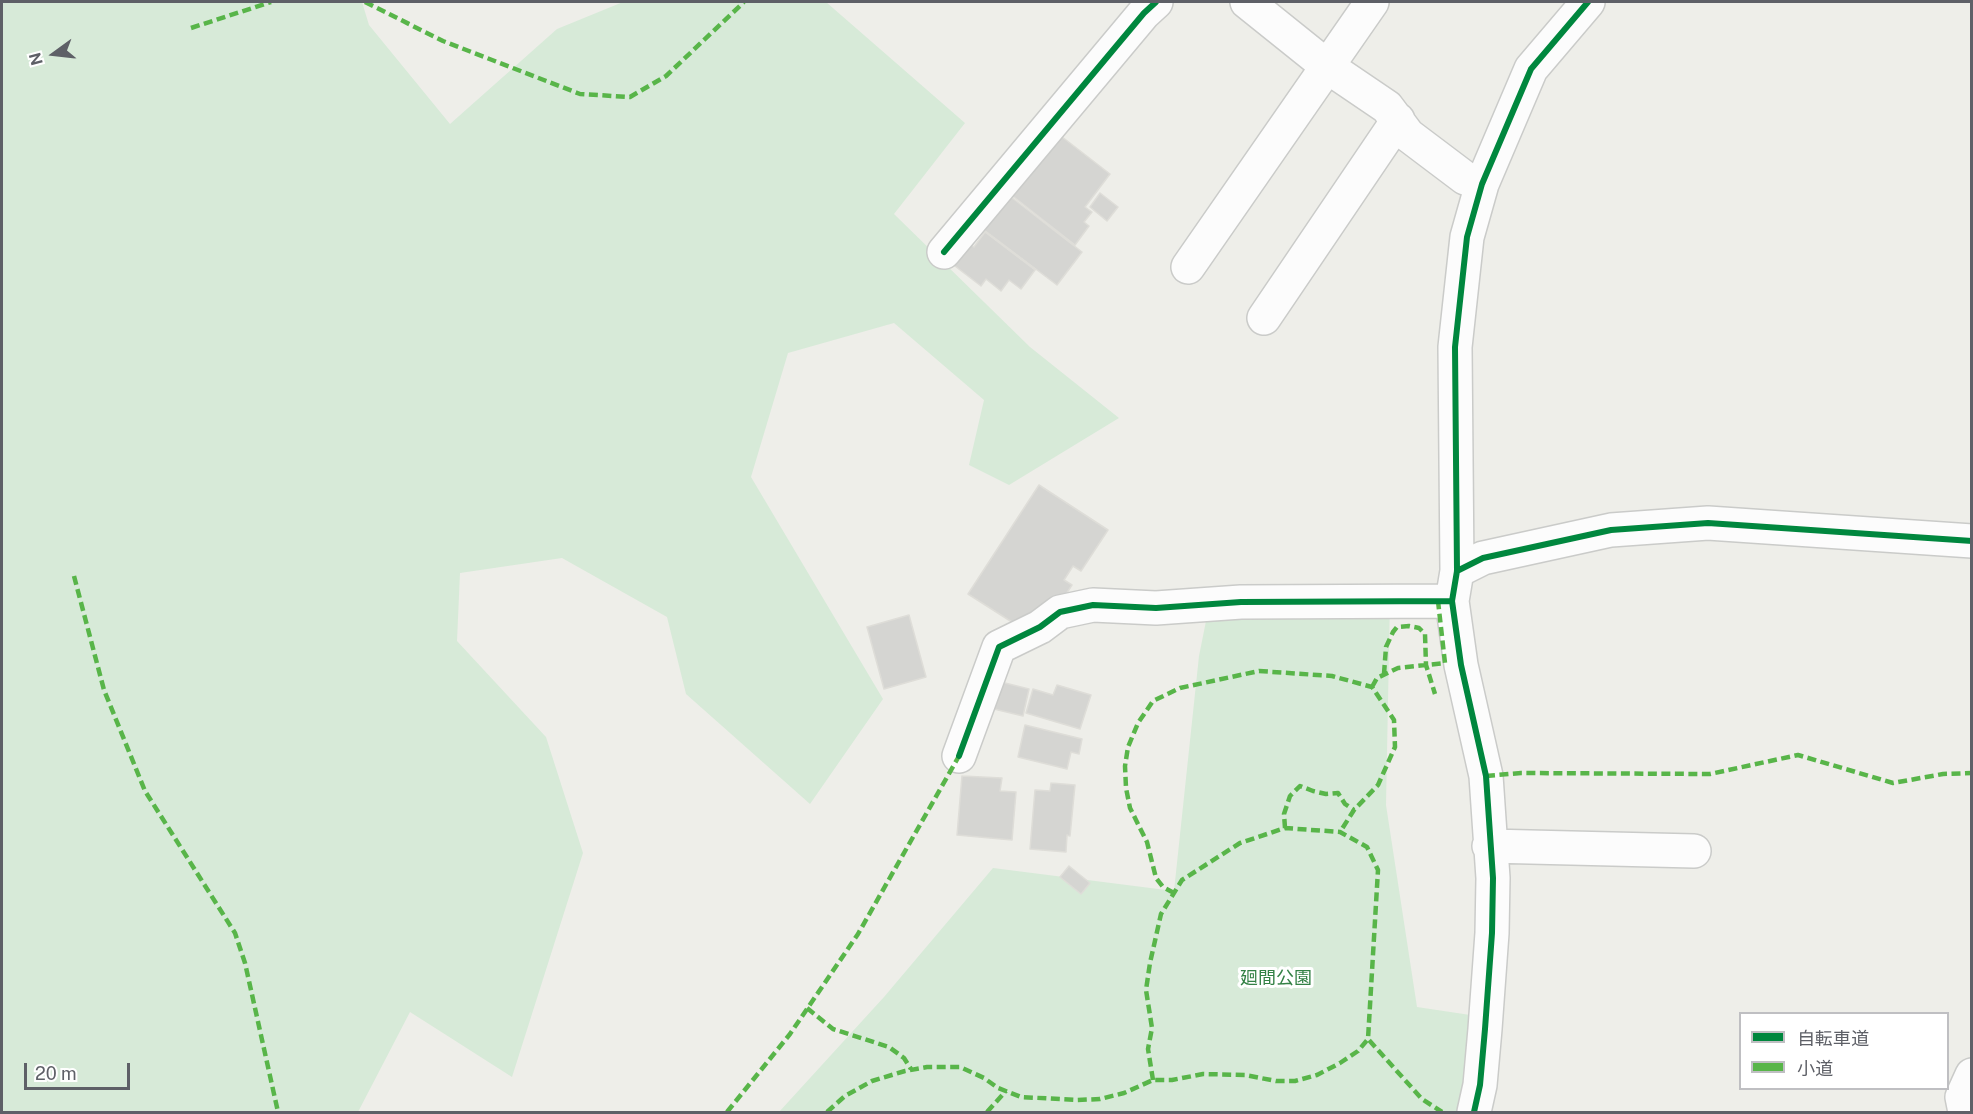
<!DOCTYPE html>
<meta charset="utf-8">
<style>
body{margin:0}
#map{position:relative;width:1973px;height:1114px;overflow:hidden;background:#eeeee9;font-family:"Public Sans","Noto Sans JP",sans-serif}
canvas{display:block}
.frame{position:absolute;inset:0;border:3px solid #5e6067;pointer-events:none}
.legend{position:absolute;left:1739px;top:1012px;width:210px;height:78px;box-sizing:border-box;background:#fff;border:2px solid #bfbfc2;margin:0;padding:8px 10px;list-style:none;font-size:18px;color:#5e6067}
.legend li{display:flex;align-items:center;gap:12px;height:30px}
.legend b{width:30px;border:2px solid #bfbfc2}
.north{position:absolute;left:24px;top:24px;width:60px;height:60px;-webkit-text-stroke:4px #fff;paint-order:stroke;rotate:255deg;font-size:16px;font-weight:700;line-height:24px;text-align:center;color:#5e6067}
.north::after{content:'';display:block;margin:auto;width:21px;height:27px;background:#5e6067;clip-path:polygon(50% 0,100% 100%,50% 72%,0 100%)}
.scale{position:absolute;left:24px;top:1063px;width:106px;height:27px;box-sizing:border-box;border:3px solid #5e6067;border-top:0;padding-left:8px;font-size:18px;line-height:21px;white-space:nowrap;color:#5e6067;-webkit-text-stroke:4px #fff;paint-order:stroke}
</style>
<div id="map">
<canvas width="1973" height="1114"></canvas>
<div class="frame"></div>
<ul class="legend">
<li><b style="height:8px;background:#00873e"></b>自転車道</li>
<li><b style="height:8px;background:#58b549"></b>小道</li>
</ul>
<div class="north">N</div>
<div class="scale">20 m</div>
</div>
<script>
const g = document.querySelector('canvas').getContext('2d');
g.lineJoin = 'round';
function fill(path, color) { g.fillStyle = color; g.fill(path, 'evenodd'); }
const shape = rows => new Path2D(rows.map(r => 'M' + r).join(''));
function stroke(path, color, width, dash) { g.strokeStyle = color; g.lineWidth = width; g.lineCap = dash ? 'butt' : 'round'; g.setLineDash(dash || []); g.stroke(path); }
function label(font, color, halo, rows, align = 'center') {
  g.font = font + ' "Public Sans","Noto Sans JP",sans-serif'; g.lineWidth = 6; g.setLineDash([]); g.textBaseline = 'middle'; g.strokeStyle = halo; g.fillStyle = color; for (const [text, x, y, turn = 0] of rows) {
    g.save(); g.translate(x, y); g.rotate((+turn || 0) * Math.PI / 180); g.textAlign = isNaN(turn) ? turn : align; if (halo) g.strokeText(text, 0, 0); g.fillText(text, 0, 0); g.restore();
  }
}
fill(shape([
 [2,2,362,2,369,25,450,124,557,29,623,2,826,2,965,123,894,214,1030,347,1119,418,1009,485,969,465,984,400,894,323,788,353,751,477,883,699,810,804,686,694,667,617,562,558,460,573,457,641,546,737,583,853,512,1077,410,1012,358,1112,2,1112],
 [1390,598,1386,805,1417,1007,1477,1016,1458,1112,779,1112,884,997,993,868,1174,891,1199,656,1207,616]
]), '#d7ead8');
const building = shape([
 [1057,133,1110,174,1085,207,1092,212,1084,222,1089,226,1075,245,1010,194,1057,133],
 [1006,193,1082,252,1057,285,980,227,1006,193],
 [1100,193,1118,207,1107,221,1090,207,1100,193],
 [985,232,1035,270,1021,289,1009,280,1001,291,986,279,981,286,951,263,967,242,974,247,985,232],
 [1039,485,1108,530,1081,571,1073,566,1064,580,1072,585,1055,611,1015,624,968,594,1039,485],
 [909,615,926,677,884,689,867,627,909,615],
 [1001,682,1029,689,1023,716,994,709,1001,682],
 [1057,685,1091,695,1080,729,1026,713,1033,689,1053,695,1057,685],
 [1025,725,1082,739,1079,754,1071,752,1067,769,1018,757,1025,725],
 [962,776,1002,778,1000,791,1016,792,1012,840,957,835,962,776],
 [1051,783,1075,785,1070,836,1067,835,1066,852,1030,849,1035,790,1050,791,1051,783],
 [1069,866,1090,883,1081,894,1060,877,1069,866]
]);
fill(building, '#d5d5d2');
stroke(building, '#deddd8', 1.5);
const street = shape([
 [1247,2,1328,67,1387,107,1408,135,1465,178,1482,184],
 [944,252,1144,13,1156,2],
 [1188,267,1372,2],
 [1264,318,1398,120],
 [1457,571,1483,558,1611,530,1708,523,1972,541],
 [959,756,999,647,1040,627,1060,612,1093,605,1156,608,1241,602,1452,601],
 [1489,846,1694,851],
 [1474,1112,1480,1085,1485,1029,1492,933,1493,878,1486,776,1461,665,1452,601,1457,571,1455,347,1467,237,1482,184,1531,69,1588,2],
 [1965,1112,1962,1097,1972,1075]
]);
stroke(street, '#cacbc9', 36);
stroke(street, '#fcfcfc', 33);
stroke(shape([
 [365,2,443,41,580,94,630,97,666,76,744,2],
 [191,28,271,2],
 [74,576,104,690,145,791,235,933,245,963,278,1112],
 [1384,674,1386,647,1393,632,1397,627,1409,626,1419,628,1425,634,1426,665,1435,694],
 [1372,687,1377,678,1398,668,1445,663,1438,601],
 [1486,776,1521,773,1710,774,1798,755,1893,783,1943,774,1972,773],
 [1285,828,1284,814,1290,796,1300,786,1313,791,1326,794,1338,793,1345,804,1354,810],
 [1174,893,1163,887,1156,878,1147,842,1130,808,1126,788,1125,766,1128,747,1138,723,1153,701,1180,688,1259,671,1332,676,1372,687,1394,720,1395,747,1378,785,1354,810,1340,832],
 [807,1008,833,1029,889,1047,904,1058,911,1069],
 [1153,1080,1148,1049,1152,1028,1146,990,1150,963,1161,914,1182,880,1240,843,1285,828,1340,832,1367,847,1378,870,1368,1039,1422,1099,1442,1112],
 [727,1112,790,1034,858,934,959,756],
 [827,1112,845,1096,872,1081,905,1071,927,1067,960,1067,984,1078,998,1088,1021,1097,1077,1100,1100,1099,1124,1093,1153,1080,1172,1080,1203,1074,1245,1075,1276,1081,1295,1081,1317,1075,1340,1063,1358,1051,1368,1039],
 [987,1112,1006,1091]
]), '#58b549', 4.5, [9, 4.5]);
stroke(shape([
 [944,252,1144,13,1156,2],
 [1457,571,1483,558,1611,530,1708,523,1972,541],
 [959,756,999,647,1040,627,1060,612,1093,605,1156,608,1241,602,1452,601],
 [1474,1112,1480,1085,1485,1029,1492,933,1493,878,1486,776,1461,665,1452,601,1457,571,1455,347,1467,237,1482,184,1531,69,1588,2]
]), '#00873e', 6);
label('18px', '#338145', '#fff', [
 ["廻間公園",1276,978]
]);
</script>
